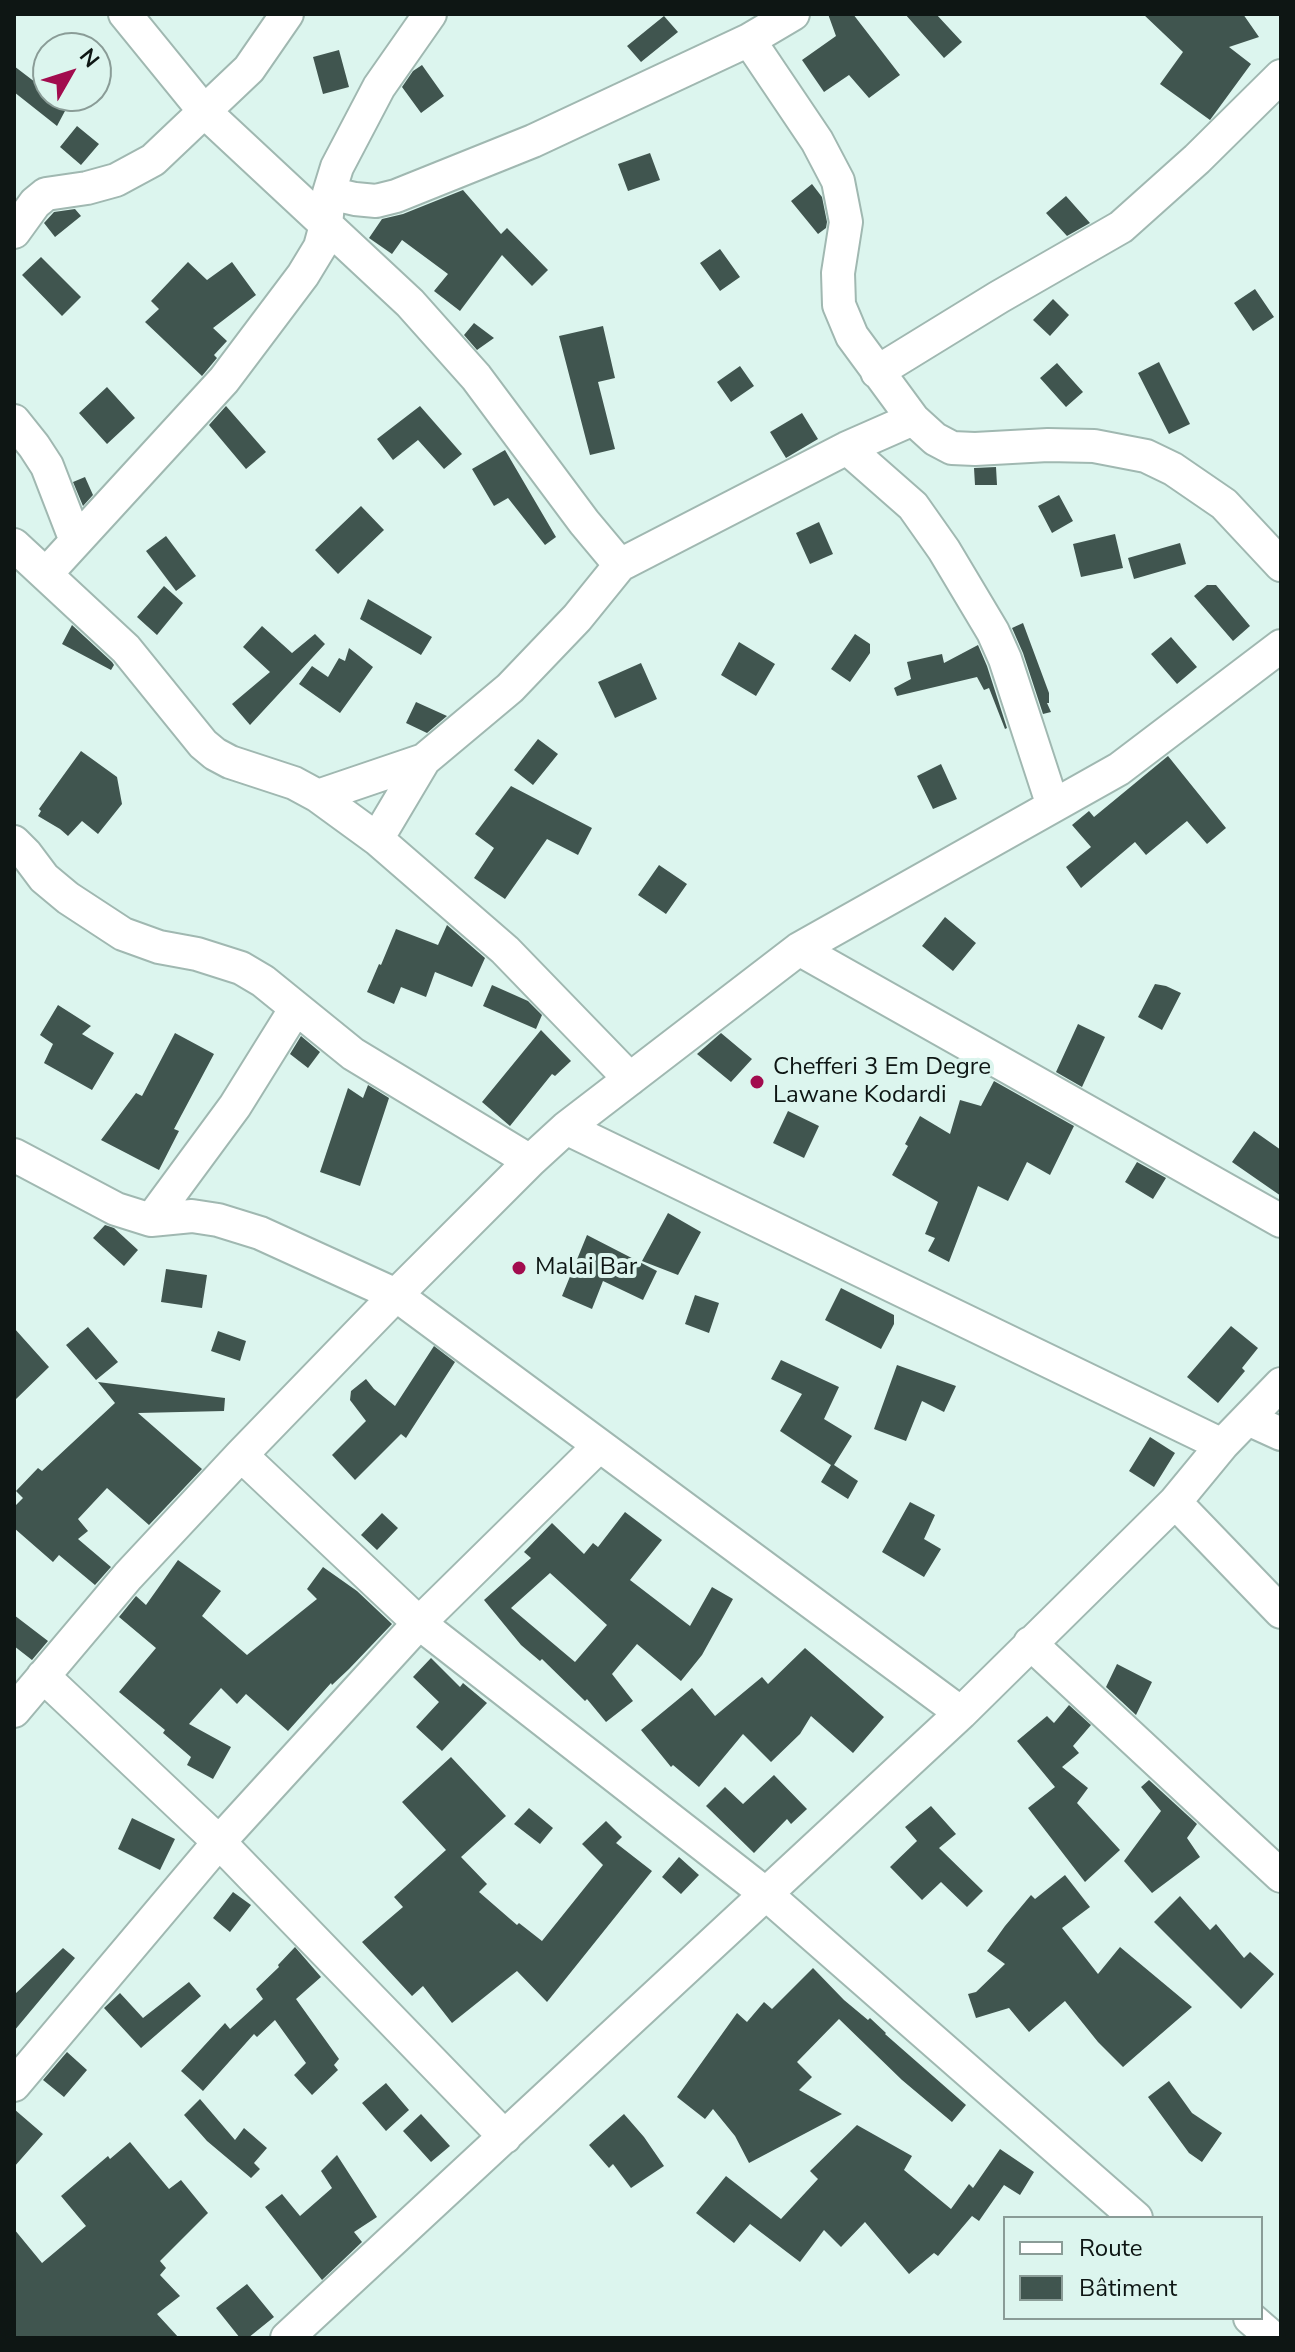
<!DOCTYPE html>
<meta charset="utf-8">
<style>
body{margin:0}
#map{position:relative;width:1295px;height:2352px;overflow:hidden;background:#dcf5ee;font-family:"Nunito Sans",sans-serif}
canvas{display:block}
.frame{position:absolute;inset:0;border:16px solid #0e1614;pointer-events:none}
.legend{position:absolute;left:1003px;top:2216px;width:260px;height:104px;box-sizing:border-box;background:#dcf5ee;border:2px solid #8a9c97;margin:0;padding:10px 14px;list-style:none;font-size:24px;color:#0e1614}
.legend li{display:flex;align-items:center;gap:16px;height:40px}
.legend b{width:40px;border:2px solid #8a9c97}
.north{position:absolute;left:32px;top:32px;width:80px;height:80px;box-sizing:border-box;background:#dcf5ee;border:2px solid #8a9c97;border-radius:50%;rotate:51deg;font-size:22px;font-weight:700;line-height:32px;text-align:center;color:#0e1614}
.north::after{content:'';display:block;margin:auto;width:28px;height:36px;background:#a20c4e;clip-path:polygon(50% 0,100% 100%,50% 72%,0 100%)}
</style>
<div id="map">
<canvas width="1295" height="2352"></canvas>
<div class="frame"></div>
<ul class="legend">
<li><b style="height:10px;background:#fff"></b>Route</li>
<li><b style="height:22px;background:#40554f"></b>Bâtiment</li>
</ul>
<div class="north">N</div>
</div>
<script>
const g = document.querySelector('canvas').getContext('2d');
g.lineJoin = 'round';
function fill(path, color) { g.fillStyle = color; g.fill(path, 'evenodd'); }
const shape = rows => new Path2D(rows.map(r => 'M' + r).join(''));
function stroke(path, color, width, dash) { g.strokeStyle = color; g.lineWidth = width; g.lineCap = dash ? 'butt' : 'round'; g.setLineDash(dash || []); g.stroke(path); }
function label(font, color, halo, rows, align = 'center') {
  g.font = font + ' "Nunito Sans",sans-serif'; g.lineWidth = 8; g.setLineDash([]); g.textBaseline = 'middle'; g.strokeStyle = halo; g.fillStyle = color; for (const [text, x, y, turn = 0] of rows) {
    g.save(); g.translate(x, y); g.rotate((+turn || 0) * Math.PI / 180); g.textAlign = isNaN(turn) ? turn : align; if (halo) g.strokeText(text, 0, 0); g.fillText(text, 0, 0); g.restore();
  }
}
fill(shape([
 [828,14,853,14,900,75,869,98,849,75,824,92,802,60,836,36],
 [905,14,936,14,962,42,944,58],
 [1143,14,1243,14,1259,37,1229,47,1251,64,1210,120,1160,84,1183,52],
 [664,16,678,32,641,62,627,46],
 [339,50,349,87,323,94,313,57],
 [422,65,444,96,421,113,402,87,413,71],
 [14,66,48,92,48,96,73,96,57,126,14,92],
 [77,126,99,144,81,165,60,147],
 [650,153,660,180,628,191,618,164],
 [812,184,822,197,827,222,826,228,818,234,791,201],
 [463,190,501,234,507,228,548,270,532,286,502,255,460,311,434,291,448,274,402,240,392,254,369,238,382,219,403,214],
 [1066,196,1090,223,1067,236,1046,213],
 [75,209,81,216,55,237,44,223,54,212],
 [720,249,740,277,720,291,700,263],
 [41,257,81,297,62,316,22,275],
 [188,262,207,280,232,262,256,295,213,328,227,341,214,355,217,358,202,376,145,322,159,309,151,301],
 [1255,289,1274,317,1253,331,1234,303],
 [1053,299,1069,315,1050,336,1033,320],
 [474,323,494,338,477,350,464,335],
 [603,326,615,378,598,382,615,449,590,455,559,336],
 [1159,362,1190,424,1169,434,1138,373],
 [1057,363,1083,392,1066,407,1040,378],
 [740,366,754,386,731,402,717,382],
 [107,387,135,418,107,444,79,413],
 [226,406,266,452,246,469,209,425],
 [420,406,462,454,444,469,418,440,393,460,377,439],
 [802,413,818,439,786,458,770,432],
 [505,450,556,537,545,545,508,498,494,506,472,469],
 [996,467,997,485,975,485,974,468],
 [85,477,93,495,83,506,73,482],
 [1059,495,1073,521,1052,533,1038,506],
 [361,506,384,530,338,574,315,550],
 [819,522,833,554,810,564,796,533],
 [1115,534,1123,568,1081,577,1073,544],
 [166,536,196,576,176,591,146,551],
 [1180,543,1186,564,1134,579,1128,558],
 [1207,585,1216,585,1250,626,1233,641,1194,596],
 [164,586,183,603,157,635,137,617],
 [368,599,432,637,421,655,360,619],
 [1023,623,1049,693,1049,703,1047,703,1051,712,1043,714,1023,653,1012,628],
 [72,625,112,662,114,665,111,670,62,644],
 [262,626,292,653,315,634,325,644,250,725,232,704,270,672,243,647],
 [855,634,870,644,870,653,850,682,831,669],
 [1171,637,1197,667,1177,684,1151,654],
 [739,642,775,664,756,696,721,675],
 [978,645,987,666,1007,728,1005,729,989,688,984,690,977,677,897,696,894,688,911,679,907,662,942,654,944,663],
 [349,648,373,667,340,713,299,684,312,666,328,677,339,658,345,661],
 [641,663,657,699,615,718,598,682],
 [416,702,447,716,427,733,406,723],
 [538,739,558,754,533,785,514,770],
 [81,751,117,777,122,804,98,834,82,821,68,836,60,829,38,816,41,811,39,809],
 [1168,756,1226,828,1207,844,1187,821,1146,855,1135,842,1081,888,1066,867,1091,847,1072,825,1089,811,1094,817],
 [941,764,957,799,933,809,917,776],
 [511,786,592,828,578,855,547,839,505,899,474,878,494,848,475,834],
 [659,865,687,884,666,914,638,895],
 [945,917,976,943,953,971,922,946],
 [447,925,485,958,472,987,435,972,426,997,401,987,394,1004,367,992,379,964,381,965,396,929,438,945],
 [1155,984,1166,986,1181,993,1162,1030,1138,1017],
 [492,985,528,1001,542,1015,536,1029,483,1006],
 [58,1005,91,1026,82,1034,114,1053,92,1090,44,1063,53,1044,40,1035],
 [1078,1024,1105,1037,1082,1087,1056,1072],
 [541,1030,571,1061,555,1076,552,1074,510,1126,482,1102],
 [175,1033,214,1054,174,1129,179,1131,159,1170,101,1140,136,1093,142,1096],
 [721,1033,752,1059,731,1082,697,1054],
 [301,1036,320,1052,308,1068,290,1054],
 [994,1081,1074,1126,1050,1175,1027,1162,1008,1201,978,1186,949,1262,928,1251,935,1238,925,1234,938,1202,892,1175,908,1146,905,1144,920,1116,950,1134,960,1100,981,1106],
 [368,1085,389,1098,360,1186,320,1172,348,1088,363,1098],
 [788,1111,819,1126,804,1158,773,1143],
 [1254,1131,1281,1150,1281,1196,1232,1162],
 [1137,1162,1166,1178,1153,1199,1125,1182],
 [668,1213,701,1232,678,1275,642,1261],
 [105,1225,114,1228,138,1250,124,1266,93,1238],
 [587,1235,657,1271,643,1300,603,1281,592,1309,562,1296],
 [166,1269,207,1275,202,1308,161,1302],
 [841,1288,894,1315,894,1324,881,1349,825,1320],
 [695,1295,719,1303,709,1333,685,1324],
 [1231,1326,1258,1348,1242,1368,1245,1371,1218,1403,1187,1377],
 [88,1327,118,1362,96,1380,66,1345],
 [14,1328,49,1367,14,1401],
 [218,1331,246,1341,240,1361,211,1351],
 [434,1346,455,1362,406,1438,401,1434,355,1480,332,1455,366,1421,350,1400,351,1391,366,1379,374,1389,395,1406],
 [781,1360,839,1387,824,1419,852,1436,834,1465,858,1481,848,1499,821,1482,831,1465,780,1431,802,1394,771,1379],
 [897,1365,956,1386,944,1412,922,1401,906,1441,874,1429],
 [98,1382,225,1398,224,1411,138,1413,202,1469,149,1525,107,1488,78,1519,88,1531,78,1539,111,1567,95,1585,59,1555,53,1562,14,1528,14,1507,23,1498,16,1491,38,1468,42,1471,115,1403],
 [1150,1437,1175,1453,1154,1487,1129,1471],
 [910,1502,935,1515,924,1539,941,1549,924,1577,882,1552],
 [625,1512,662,1540,630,1580,690,1626,712,1587,733,1599,702,1655,681,1681,637,1644,612,1674,633,1701,606,1722,587,1699,585,1701,542,1659,540,1661,521,1645,484,1600,531,1558,524,1552,552,1523,584,1554,593,1543,598,1547],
 [550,1573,607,1625,575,1662,511,1608],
 [382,1513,398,1528,377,1550,361,1535],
 [178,1560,221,1591,202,1616,247,1655,317,1599,307,1589,323,1567,357,1591,392,1624,349,1669,332,1685,331,1683,288,1731,246,1694,237,1704,221,1688,189,1724,231,1747,213,1779,187,1765,191,1757,163,1733,165,1730,119,1692,156,1648,119,1617,136,1596,146,1605],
 [14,1615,48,1641,32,1660,14,1646],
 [805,1648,884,1717,853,1753,811,1716,800,1734,771,1762,743,1734,699,1787,673,1765,671,1767,641,1730,692,1688,715,1716,762,1677,768,1684],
 [431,1658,460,1687,463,1683,487,1703,442,1751,416,1727,439,1702,413,1677],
 [1117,1664,1152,1682,1136,1715,1106,1687],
 [1069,1705,1091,1725,1073,1746,1079,1753,1062,1767,1088,1788,1077,1803,1120,1850,1085,1882,1028,1808,1055,1787,1017,1741,1047,1716,1054,1723],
 [451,1757,506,1816,461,1857,487,1884,479,1892,517,1925,519,1923,542,1941,603,1865,582,1844,606,1821,622,1837,616,1843,652,1871,547,2002,517,1971,452,2023,423,1986,412,1996,362,1942,403,1907,394,1897,446,1850,402,1802],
 [774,1775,807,1809,791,1824,787,1819,754,1853,706,1806,725,1787,743,1804],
 [1149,1780,1197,1824,1187,1838,1200,1857,1152,1893,1124,1861,1161,1811,1141,1787],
 [931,1806,956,1834,939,1848,983,1891,967,1907,941,1882,922,1900,890,1867,917,1841,905,1827],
 [529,1808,553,1828,540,1844,514,1824],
 [132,1818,175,1839,160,1870,118,1849],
 [679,1857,699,1875,681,1894,662,1877],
 [1065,1875,1090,1907,1062,1928,1098,1974,1120,1947,1192,2007,1123,2067,1098,2042,1065,2001,1029,2032,1009,2008,976,2018,968,1994,976,1992,1005,1964,987,1951,1005,1926,1031,1895,1035,1899],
 [233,1892,251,1905,230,1932,213,1918],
 [1180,1896,1210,1930,1216,1924,1244,1958,1250,1952,1274,1974,1241,2009,1154,1922],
 [295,1947,321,1977,296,1999,339,2059,334,2065,338,2070,312,2095,294,2075,306,2063,275,2020,257,2037,254,2034,203,2091,181,2071,225,2023,230,2029,263,1999,256,1989,279,1967,278,1965],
 [63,1948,75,1958,14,2031,14,1995],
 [813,1968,844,2000,868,2020,870,2018,886,2033,885,2034,966,2105,952,2122,902,2080,839,2019,797,2062,812,2077,799,2090,842,2114,749,2163,735,2136,713,2109,705,2119,677,2097,737,2013,747,2022,764,2002,772,2009],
 [189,1982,201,1996,141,2048,104,2008,120,1993,143,2018],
 [67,2052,87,2070,64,2097,43,2080],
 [1169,2081,1192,2113,1222,2133,1202,2162,1189,2153,1148,2097],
 [386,2083,409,2110,386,2131,362,2103],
 [200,2099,235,2140,244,2128,267,2148,254,2163,260,2169,251,2178,207,2141,184,2115],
 [14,2109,43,2134,14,2167],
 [421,2114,450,2146,431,2162,403,2131],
 [624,2114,644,2137,664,2166,631,2188,613,2164,609,2168,589,2145],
 [857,2125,912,2156,904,2170,951,2209,969,2184,973,2188,1000,2149,1034,2172,1020,2195,1004,2185,979,2221,972,2216,938,2256,934,2253,909,2274,865,2222,841,2247,824,2230,800,2262,750,2224,734,2243,696,2213,726,2176,781,2219,818,2179,810,2171],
 [130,2142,169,2189,181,2180,208,2213,160,2261,166,2268,160,2275,180,2296,157,2314,179,2338,14,2338,14,2229,42,2263,86,2226,61,2196,108,2156,110,2159],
 [337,2155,377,2217,354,2232,362,2242,322,2280,265,2207,282,2194,300,2216,332,2188,321,2171],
 [247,2284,274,2317,248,2338,240,2338,216,2308]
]), '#40554f');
const minor = shape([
 [125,14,204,111,410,303,476,377,584,522,620,565],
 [749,40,817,141,838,181,846,222,838,273,839,305,852,336,913,419,935,439,952,448,975,449,1048,445,1094,446,1146,456,1173,469,1224,504,1281,565],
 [329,193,355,199,376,201,396,196,533,141,749,40,793,14],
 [14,232,35,203,46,194,87,188,116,180,153,160,249,69,287,14],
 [877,372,999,297,1121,227,1197,159,1281,76],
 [14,421,34,446,47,466,76,541],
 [847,448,913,506,944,550,993,632,1005,659,1053,806],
 [14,545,126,649,203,744,215,754,230,762,294,783,318,796,377,839,505,950,630,1079],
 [46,574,224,380,303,275,320,247,326,225,329,193,337,167,379,87,430,14],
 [318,796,424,760],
 [377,839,424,760,510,688,577,618,620,565,847,448,913,419],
 [14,842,26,854,44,878,68,898,123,934,159,947,197,954,241,968,263,981,353,1054,530,1161],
 [799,949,1281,1221],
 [566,1128,1222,1445],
 [14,1155,116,1209,151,1220,192,1216,218,1220,260,1233,396,1295,961,1713],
 [151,1220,235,1106,296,1008],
 [1248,1419,1281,1434],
 [241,1455,419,1623,766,1894,1136,2218],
 [1175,1502,1281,1612],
 [1030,1643,1281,1876],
 [43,1676,219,1842,505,2137],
 [14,1711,128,1576,241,1455,396,1295,530,1161,566,1128,799,949,1119,769,1281,646],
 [14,2085,219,1842,419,1623,599,1446],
 [1250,2318,1273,2338],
 [287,2338,961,1713,1175,1502,1222,1445,1281,1384]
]);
stroke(minor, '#a0b8b1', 36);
stroke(minor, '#fff', 32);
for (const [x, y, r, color] of [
 [757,1082,8,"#a20c4e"],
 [519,1268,8,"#a20c4e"]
]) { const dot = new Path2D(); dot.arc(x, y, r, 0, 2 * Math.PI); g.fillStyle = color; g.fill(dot); stroke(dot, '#dcf5ee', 3); }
label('24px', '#0e1614', '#dcf5ee', [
 ["Chefferi 3 Em Degre",773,1068],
 ["Lawane Kodardi",773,1096],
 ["Malai Bar",535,1268]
], 'left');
</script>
